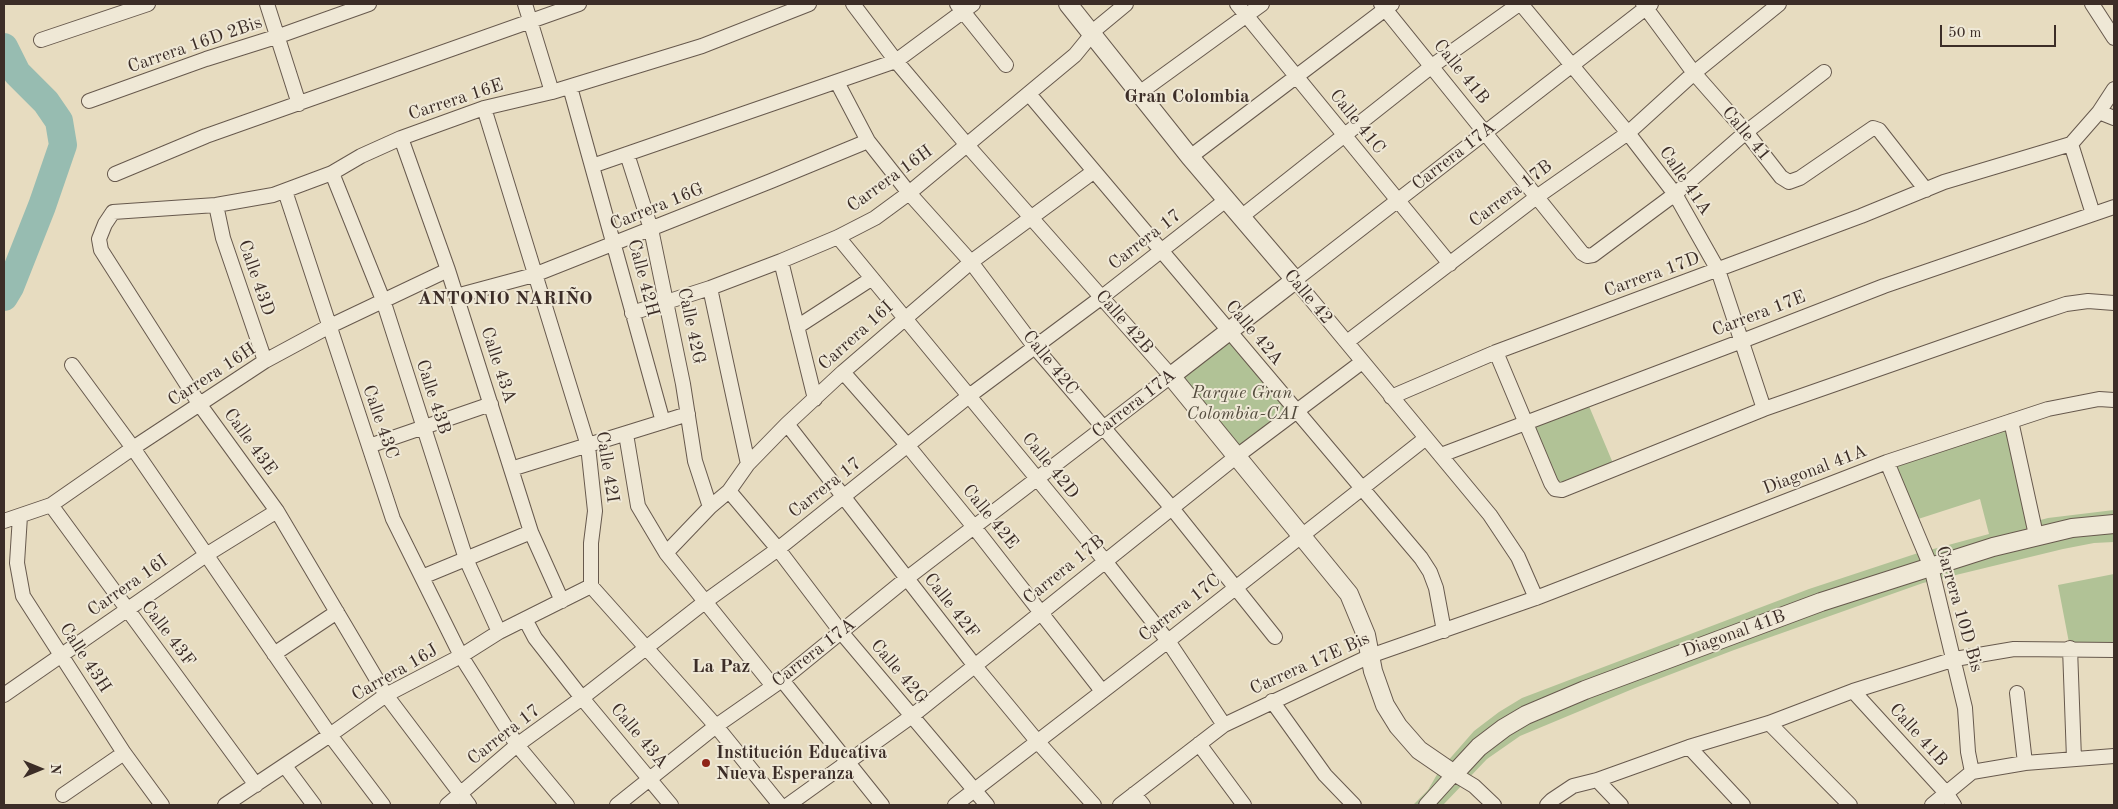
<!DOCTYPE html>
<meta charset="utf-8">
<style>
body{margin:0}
#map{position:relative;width:2118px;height:809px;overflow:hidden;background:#e7dcc0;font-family:"Old Standard TT",serif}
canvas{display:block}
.frame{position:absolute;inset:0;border:5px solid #3c2d27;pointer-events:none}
.north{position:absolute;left:15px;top:744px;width:50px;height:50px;-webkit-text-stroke:4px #efe8d6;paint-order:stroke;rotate:90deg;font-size:14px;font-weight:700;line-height:20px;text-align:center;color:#3c2d27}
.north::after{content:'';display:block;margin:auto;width:18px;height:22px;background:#3c2d27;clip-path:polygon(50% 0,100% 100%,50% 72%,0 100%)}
.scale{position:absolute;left:1940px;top:25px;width:116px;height:22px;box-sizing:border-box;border:2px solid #3c2d27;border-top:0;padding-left:6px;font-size:15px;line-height:18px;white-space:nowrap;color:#3c2d27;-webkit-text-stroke:4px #efe8d6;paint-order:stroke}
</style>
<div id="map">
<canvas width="2118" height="809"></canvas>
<div class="frame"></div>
<div class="north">N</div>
<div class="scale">50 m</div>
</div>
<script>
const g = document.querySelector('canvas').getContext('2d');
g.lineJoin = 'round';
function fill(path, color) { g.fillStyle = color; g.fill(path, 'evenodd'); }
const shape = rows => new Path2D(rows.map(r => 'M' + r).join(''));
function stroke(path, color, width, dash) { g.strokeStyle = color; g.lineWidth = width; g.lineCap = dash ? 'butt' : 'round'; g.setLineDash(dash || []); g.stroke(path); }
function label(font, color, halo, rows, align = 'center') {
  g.font = font + ' "Old Standard TT",serif'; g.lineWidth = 4; g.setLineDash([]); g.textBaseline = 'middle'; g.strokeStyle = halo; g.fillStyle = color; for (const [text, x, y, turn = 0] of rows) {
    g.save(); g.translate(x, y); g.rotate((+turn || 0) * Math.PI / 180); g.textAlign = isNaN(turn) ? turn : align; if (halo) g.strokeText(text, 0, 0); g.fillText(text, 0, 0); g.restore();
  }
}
fill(shape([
 [1228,331,1296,411,1237,456,1171,376],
 [1586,399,1615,468,1562,490,1524,423],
 [2011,421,2033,522,2048,518,2114,510,2114,542,2094,543,2063,549,1923,583,1734,650,1635,688,1520,736,1487,759,1443,805,1413,805,1428,790,1439,771,1474,731,1499,712,1522,698,1809,589,1915,554,1989,534,1980,499,1912,521,1887,462],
 [2114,574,2114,650,2070,648,2058,585]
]), '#b1c296');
stroke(shape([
 [4,47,17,73,46,102,59,121,63,145,42,206,10,287,4,297]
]), '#97bcb1', 28);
const minor = shape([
 [267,4,299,104],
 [525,4,552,92],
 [957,4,1006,65],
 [1237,4,1450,264],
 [1381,4,1582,253,1587,256,1593,255,1675,194,1746,132,1824,72],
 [1521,4,1628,133,1675,194,1718,270,1764,409],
 [1643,4,1694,73,1746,132,1781,177,1789,182,1800,178,1873,128,1879,130,1926,190],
 [2092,4,2114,38],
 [41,40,148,4],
 [837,82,868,141,909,193,971,262,1034,346,1171,507,1275,637],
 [570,87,663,422],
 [1029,94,1421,558,1430,572,1436,588,1444,631],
 [1138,94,1262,4],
 [89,101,206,59,279,36,369,4],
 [484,108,588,446,595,511,591,543,591,586,716,726,780,805],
 [2099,112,2114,118],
 [401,138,448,270,531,532,562,601],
 [2071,144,2093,214],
 [2071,144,2099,112,2114,89],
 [627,154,651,229,683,384,695,461,710,507],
 [1190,157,1392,4],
 [592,166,896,61,973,4],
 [332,173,383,300,466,559,499,632],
 [115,174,206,136,579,4],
 [285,191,393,519,461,656,517,745,567,805],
 [216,205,223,238,265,361],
 [1241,217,1432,66,1519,4],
 [838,237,1105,561,1168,641,1224,725],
 [781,261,815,399],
 [710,288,748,464],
 [456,296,534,275,771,181,868,141],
 [632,313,710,288,781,261,838,237,875,218,909,193,1075,55,1097,28,1126,4],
 [797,327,871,279],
 [1347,342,1538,196,1628,133,1694,73,1779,4],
 [1496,352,1551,483,1555,489,1562,490,1764,409,2039,313,2066,304,2088,301,2114,303],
 [72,365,133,448,330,735,383,805],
 [843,372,908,446,974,527,1102,691],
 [1391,397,1496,352,1861,216,1944,182,2071,144],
 [2011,421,2036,535],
 [787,424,975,666,1037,741,1094,805],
 [626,434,638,506,666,553,773,686],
 [369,446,491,404],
 [1441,455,1742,341,1884,286,2114,207],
 [1887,462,1931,567,1965,708,1968,752,1972,772],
 [511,469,688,414],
 [729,491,778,549,841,632,987,805],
 [51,505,256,785],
 [20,516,17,563,23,596,124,753,162,805],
 [4,521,51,505,133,448,265,361,328,327,448,270],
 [666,553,710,507,729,491,748,464,787,424,843,372,971,262,1093,172],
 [422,577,531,532],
 [1536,598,1518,557,1490,515,1295,280,1651,4],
 [525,619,535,638,582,698,671,805],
 [2070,648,2074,759],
 [274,654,337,612],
 [782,680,882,805],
 [1853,691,1947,794,1954,805],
 [2017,693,2025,763],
 [4,695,206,555,277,511],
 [1272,701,1325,775,1354,805],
 [1769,723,1850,805],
 [1199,744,1244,805],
 [1689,747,1743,805],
 [285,766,314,805],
 [1972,772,2025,763,2114,756],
 [1597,780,1621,805],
 [1134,794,1143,805],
 [63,795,124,753],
 [225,805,330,735,386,695,461,656,499,632,591,586],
 [447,805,517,745,582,698,706,601,778,549,969,396,1102,297,1226,200],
 [469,805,386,695,277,511,200,405,101,250,99,239,105,224,113,212,216,205,273,195,332,173,361,156,401,138,484,108,552,92,702,46,809,4],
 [617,805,716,726,782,680,906,579,1171,376,967,145,896,61,853,4],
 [788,805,912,716,1237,456,1362,362],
 [955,805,1168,641,1426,438],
 [1120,805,1224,725,1370,656,1536,598,1887,462,2048,409,2099,399,2114,400],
 [1426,805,1454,774,1474,786,1494,805],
 [1547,805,1552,800,1573,786,1597,780,1689,747,1769,723,1853,691,1955,659,2014,649,2114,650],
 [1932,805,1972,772]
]);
const tertiary = shape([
 [1068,4,1190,157,1295,280,1171,376,1349,594,1366,635,1373,671,1385,705,1398,726,1419,750,1454,774,1479,747,1504,728,1526,715,1585,690,1821,602,1993,547,2072,528,2114,524]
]);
stroke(minor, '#67594d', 16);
stroke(tertiary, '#67594d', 20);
stroke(minor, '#efe8d6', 14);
stroke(tertiary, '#efe8d6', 18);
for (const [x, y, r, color] of [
 [706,763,5,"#8f2418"]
]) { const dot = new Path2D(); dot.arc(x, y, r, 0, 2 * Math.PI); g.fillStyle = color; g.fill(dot); stroke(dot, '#efe8d6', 2); }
label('18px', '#3c2d27', '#efe8d6', [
 ["Carrera 16D 2Bis",195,45,-19],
 ["Calle 41B",1461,72,51],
 ["Carrera 16E",456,100,-18],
 ["Calle 41C",1357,122,51],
 ["Calle 41",1746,134,50],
 ["Carrera 17A",1454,156,-38],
 ["Carrera 16H",890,179,-36],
 ["Calle 41A",1685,181,56],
 ["Carrera 17B",1511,194,-37],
 ["Carrera 16G",657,207,-22],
 ["Carrera 17",1145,240,-38],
 ["Carrera 17D",1652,275,-20],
 ["Calle 43D",256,278,71],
 ["Calle 42H",643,278,75],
 ["Calle 42",1308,297,50],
 ["Carrera 17E",1759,314,-21],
 ["Calle 42B",1124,322,49],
 ["Calle 42G",691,326,78],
 ["Calle 42A",1254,333,50],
 ["Carrera 16I",856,336,-42],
 ["Calle 42C",1050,363,51],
 ["Calle 43A",498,365,72],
 ["Carrera 16H",212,375,-33],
 ["Calle 43B",433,397,72],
 ["Carrera 17A",1134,404,-38],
 ["Calle 43C",380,422,71],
 ["Calle 43E",250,442,54],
 ["Calle 42D",1050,466,51],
 ["Calle 42I",607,467,81],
 ["Diagonal 41A",1815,470,-21],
 ["Carrera 17",825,488,-38],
 ["Calle 42E",990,517,51],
 ["Carrera 17B",1064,570,-39],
 ["Carrera 16I",128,586,-35],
 ["Calle 42F",951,606,52],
 ["Carrera 17C",1180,608,-38],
 ["Carrera 10D Bis",1959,609,74],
 ["Calle 43F",168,634,53],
 ["Diagonal 41B",1734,634,-20],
 ["Carrera 17A",814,653,-38],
 ["Calle 43H",85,658,57],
 ["Carrera 17E Bis",1310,664,-24],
 ["Calle 42G",899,672,50],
 ["Carrera 16J",395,673,-30],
 ["Carrera 17",504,735,-38],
 ["Calle 41B",1918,735,48],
 ["Calle 43A",639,736,50]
]);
label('italic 18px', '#534b3d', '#efe8d6', [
 ["Parque Gran",1242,393],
 ["Colombia-CAI",1242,414]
]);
label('bold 18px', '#3c2d27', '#efe8d6', [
 ["Institución Educativa",716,753],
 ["Nueva Esperanza",716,774]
], 'left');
label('bold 19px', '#3c2d27', '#efe8d6', [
 ["Gran Colombia",1187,97],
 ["ANTONIO NARIÑO",505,299],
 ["La Paz",721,667]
]);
</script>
